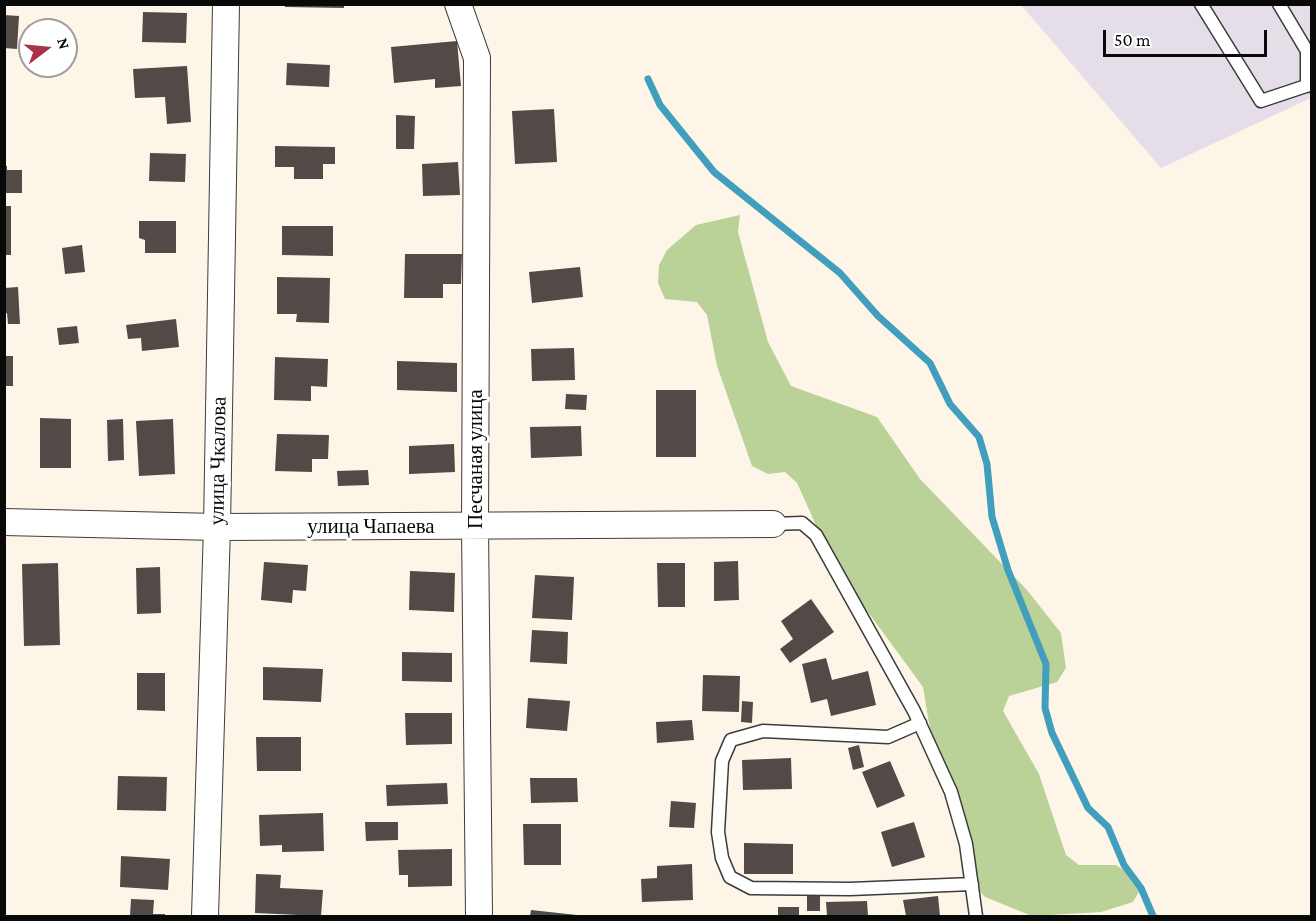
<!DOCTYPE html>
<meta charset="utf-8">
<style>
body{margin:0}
#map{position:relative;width:1316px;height:921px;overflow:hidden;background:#fdf6e8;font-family:"Crimson Pro",serif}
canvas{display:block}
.frame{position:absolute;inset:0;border:6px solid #090909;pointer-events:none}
.north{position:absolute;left:18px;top:18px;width:60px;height:60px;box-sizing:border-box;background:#fff;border:2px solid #9d9d9d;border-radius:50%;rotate:74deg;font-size:16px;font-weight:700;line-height:24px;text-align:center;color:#090909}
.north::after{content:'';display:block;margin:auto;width:21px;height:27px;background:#a93249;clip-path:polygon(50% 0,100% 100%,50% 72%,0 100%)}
.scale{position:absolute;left:1103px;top:30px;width:164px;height:27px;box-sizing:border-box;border:3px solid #090909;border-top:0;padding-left:8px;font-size:18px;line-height:21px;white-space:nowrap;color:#090909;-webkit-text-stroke:4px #fff;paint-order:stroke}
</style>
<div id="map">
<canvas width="1316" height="921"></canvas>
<div class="frame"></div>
<div class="north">N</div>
<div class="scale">50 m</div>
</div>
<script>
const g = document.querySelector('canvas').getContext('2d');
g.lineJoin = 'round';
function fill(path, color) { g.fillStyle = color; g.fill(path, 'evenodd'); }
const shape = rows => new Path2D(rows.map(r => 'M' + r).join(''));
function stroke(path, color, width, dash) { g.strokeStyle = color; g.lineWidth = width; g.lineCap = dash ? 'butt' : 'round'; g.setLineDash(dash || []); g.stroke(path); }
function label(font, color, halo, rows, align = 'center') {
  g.font = font + ' "Crimson Pro",serif'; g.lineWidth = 6; g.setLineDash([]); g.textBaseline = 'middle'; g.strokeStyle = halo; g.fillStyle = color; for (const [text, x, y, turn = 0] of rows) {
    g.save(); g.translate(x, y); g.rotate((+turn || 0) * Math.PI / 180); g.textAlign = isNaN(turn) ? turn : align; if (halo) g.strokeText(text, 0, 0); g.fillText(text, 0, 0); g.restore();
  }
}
fill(shape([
 [1021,5,1311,5,1311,98,1161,168]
]), '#e5dee8');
fill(shape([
 [740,215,738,232,768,342,791,386,877,417,920,479,1027,590,1061,633,1066,668,1057,682,1009,696,1003,711,1039,774,1066,855,1079,865,1116,865,1131,875,1141,888,1133,902,1101,912,1032,916,985,897,974,885,935,759,923,687,835,567,797,483,785,472,768,474,752,466,717,366,707,315,697,302,665,299,658,283,659,265,667,250,696,225]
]), '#bad198');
stroke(shape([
 [648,79,660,105,714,172,840,273,878,316,930,363,950,404,979,437,987,464,992,517,1008,570,1046,664,1045,708,1052,733,1088,808,1108,827,1124,865,1141,888,1153,916]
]), '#429ebd', 7);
fill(shape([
 [285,4,344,4,344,8,285,7],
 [143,12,187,13,186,43,142,42],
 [4,15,19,16,17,49,4,48],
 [457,41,461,86,435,88,435,79,394,83,391,47],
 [287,63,330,65,329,87,286,85],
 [187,66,191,122,167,124,165,97,135,98,133,69],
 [554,109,557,162,515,164,512,111],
 [396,115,415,116,414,149,396,149],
 [275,146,335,147,335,164,323,164,323,179,294,179,294,167,275,167],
 [150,153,186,154,185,182,149,181],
 [458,162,460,195,423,196,422,164],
 [4,166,7,166,7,170,22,170,22,193,4,193],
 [4,206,11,206,11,255,4,255],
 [139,221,176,221,176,253,145,253,145,240,139,238],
 [282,226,333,226,333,256,282,255],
 [82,245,85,272,65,274,62,248],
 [405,254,462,254,461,284,443,284,443,298,404,298],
 [580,267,583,297,532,303,529,272],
 [277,277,330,278,329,323,296,322,297,314,277,314],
 [18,287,20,324,8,324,7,313,4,314,4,288],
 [176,319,179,347,142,351,141,338,128,339,126,325],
 [77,326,79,343,59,345,57,328],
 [574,348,575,380,532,381,531,349],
 [4,356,13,356,13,386,4,386],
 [275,357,328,359,327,387,311,386,311,401,274,400],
 [397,361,457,363,457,392,397,390],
 [656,390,696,390,696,457,656,457],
 [566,394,587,395,586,410,565,409],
 [40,418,71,419,71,468,40,468],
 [123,419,124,460,108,461,107,420],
 [173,419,175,474,139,476,136,421],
 [581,426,582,456,531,458,530,427],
 [277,434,329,435,328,459,312,459,312,472,275,471],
 [454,444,455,472,409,474,409,446],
 [368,470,369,485,338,486,337,471],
 [738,561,739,600,714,601,714,562],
 [264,562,308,565,306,591,293,590,292,603,261,600],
 [58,563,60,645,24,646,22,564],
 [657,563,685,563,685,607,658,607],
 [160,567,161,613,137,614,136,568],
 [410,571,455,573,454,612,409,610],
 [535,575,574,577,572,620,532,618],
 [811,599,834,632,790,663,780,649,793,639,781,621],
 [532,630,568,632,567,664,530,662],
 [402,652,452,653,452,682,402,681],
 [826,658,832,680,868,671,876,705,831,716,827,699,811,703,802,664],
 [263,667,323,669,321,702,263,700],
 [137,673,165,673,165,711,137,710],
 [703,675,740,676,739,712,702,711],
 [528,698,570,701,567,731,526,728],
 [742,701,753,702,752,723,741,722],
 [405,713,452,713,452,744,406,745],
 [692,720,694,740,657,743,656,722],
 [256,737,301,737,301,771,257,771],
 [859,745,864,767,853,770,848,748],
 [791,758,792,789,743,790,742,760],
 [890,761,905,796,877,808,862,772],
 [118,776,167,777,166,811,117,810],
 [530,778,577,778,578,802,531,803],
 [447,783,448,804,387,806,386,785],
 [671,801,696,803,694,828,669,827],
 [323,813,324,851,282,852,282,845,260,846,259,815],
 [365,822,398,822,398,840,366,841],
 [914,822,925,857,892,867,881,832],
 [523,824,561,824,561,865,524,865],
 [744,843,793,844,793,874,744,874],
 [452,849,452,886,408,887,408,875,399,875,398,850],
 [121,856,170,859,168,890,120,887],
 [692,864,693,900,642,902,641,879,657,878,657,866],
 [256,874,281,875,280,888,323,890,321,916,255,913],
 [807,896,820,896,820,911,807,911],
 [938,896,940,916,906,916,903,900],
 [131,899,154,900,153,914,165,914,165,916,130,916],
 [867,901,868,916,827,916,826,902],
 [778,907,799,907,799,916,778,916],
 [531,910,577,915,577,916,530,916]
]), '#514a47');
const service = shape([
 [1201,4,1261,101,1312,84],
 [1279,4,1307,51,1307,86],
 [773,524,802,523,816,535,914,711,951,792,966,844,976,916],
 [920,723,888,737,763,731,731,740,722,761,718,832,722,858,730,877,751,888,850,889,972,884]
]);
const minor = shape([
 [458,4,477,58,475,527,479,916],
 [4,522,217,527,773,524],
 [205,916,217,527,226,4]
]);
stroke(service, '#3c3c3c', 15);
stroke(minor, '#3c3c3c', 28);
stroke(service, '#fff', 12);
stroke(minor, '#fff', 26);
label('21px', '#090909', '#fff', [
 ["Песчаная улица",476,459,-90],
 ["улица Чкалова",218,461,-89],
 ["улица Чапаева",371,527]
]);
</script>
